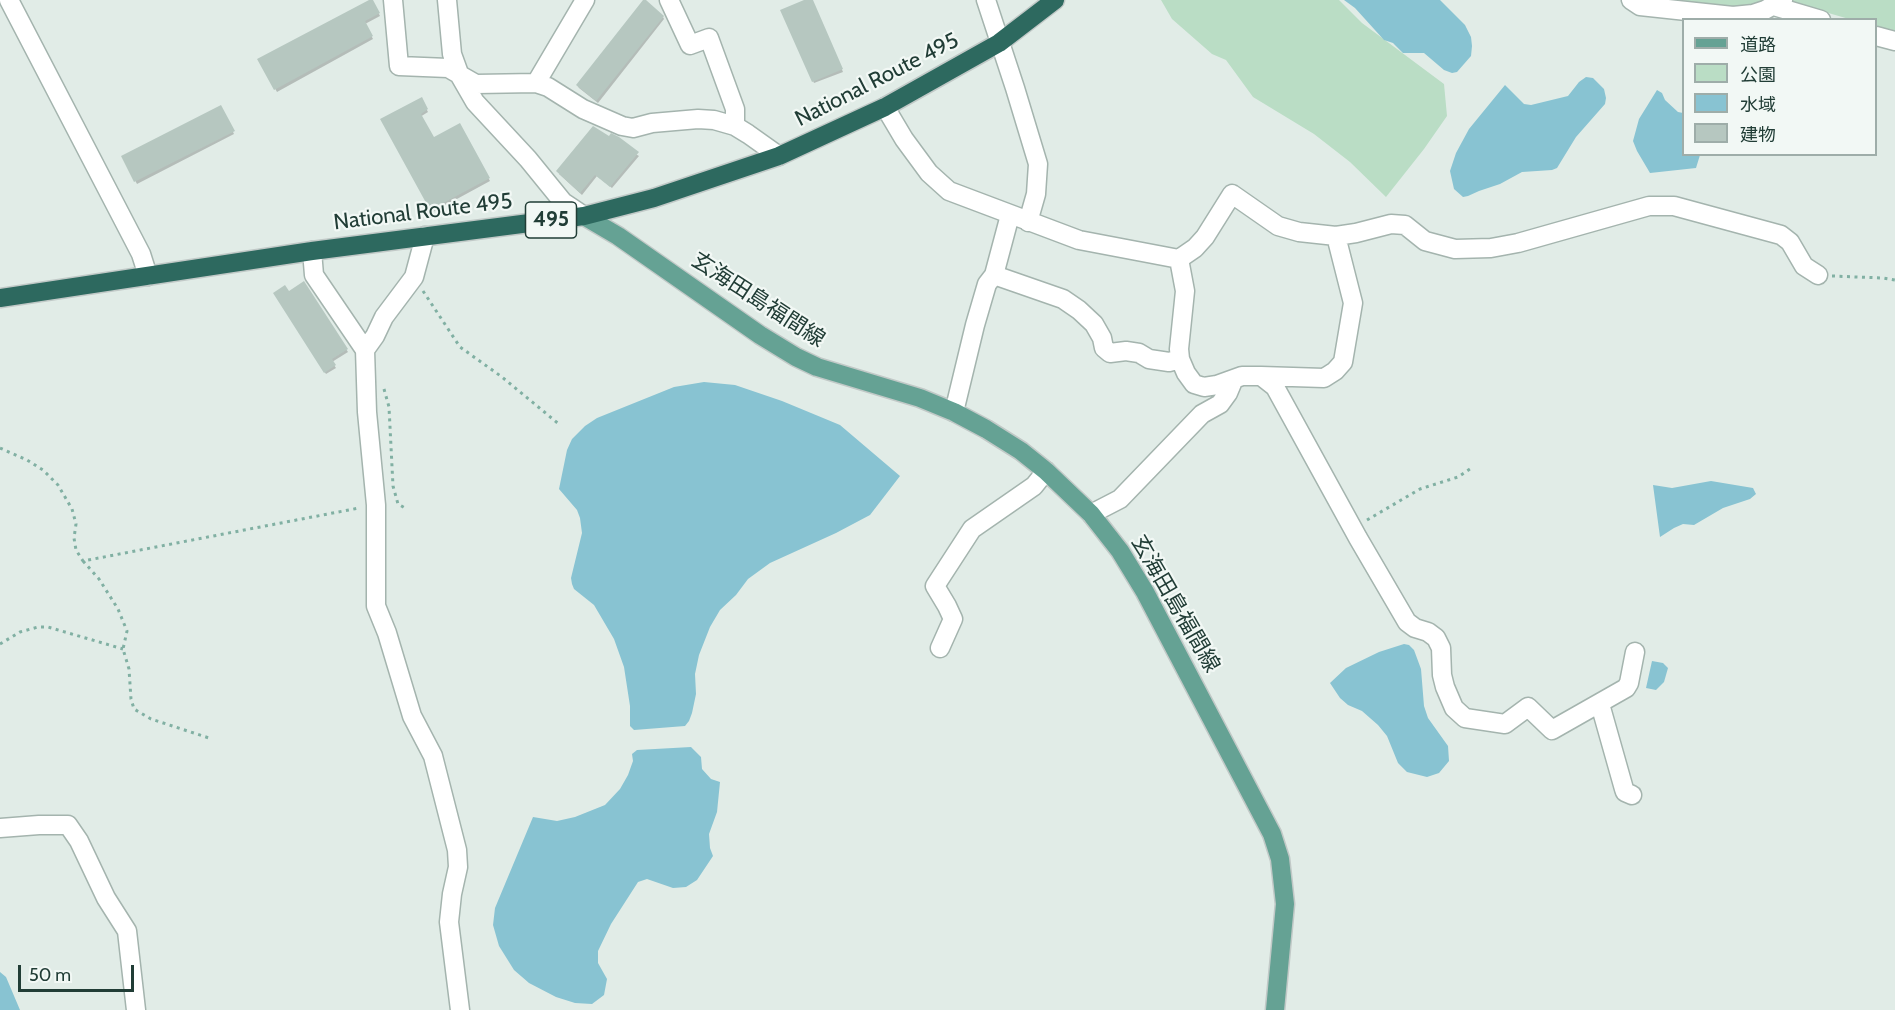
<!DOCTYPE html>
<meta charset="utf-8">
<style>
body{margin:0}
#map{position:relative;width:1895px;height:1010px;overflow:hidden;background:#e1ece7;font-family:Cabin,"Noto Sans JP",sans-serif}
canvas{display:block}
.legend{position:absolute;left:1682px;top:18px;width:195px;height:138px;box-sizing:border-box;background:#f2f8f5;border:2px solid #9eada9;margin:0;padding:8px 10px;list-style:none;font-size:18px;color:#213d36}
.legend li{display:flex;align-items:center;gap:12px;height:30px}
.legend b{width:30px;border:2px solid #9eada9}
.scale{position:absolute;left:18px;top:965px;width:116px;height:27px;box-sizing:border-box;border:3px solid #213d36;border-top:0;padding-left:8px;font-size:18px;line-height:21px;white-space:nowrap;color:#213d36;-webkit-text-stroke:4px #f2f8f5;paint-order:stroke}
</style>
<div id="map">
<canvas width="1895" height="1010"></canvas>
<ul class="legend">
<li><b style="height:8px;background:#65a294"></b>道路</li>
<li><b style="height:16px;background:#baddc5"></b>公園</li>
<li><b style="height:16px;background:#88c3d2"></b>水域</li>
<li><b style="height:16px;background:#b6c7c0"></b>建物</li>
</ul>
<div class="scale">50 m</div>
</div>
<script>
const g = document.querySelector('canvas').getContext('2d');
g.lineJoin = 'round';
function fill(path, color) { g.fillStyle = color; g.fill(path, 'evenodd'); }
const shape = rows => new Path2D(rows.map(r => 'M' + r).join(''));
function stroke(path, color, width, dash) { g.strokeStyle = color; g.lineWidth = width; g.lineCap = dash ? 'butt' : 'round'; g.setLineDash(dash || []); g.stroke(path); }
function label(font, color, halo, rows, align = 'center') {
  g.font = font + ' Cabin,"Noto Sans JP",sans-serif'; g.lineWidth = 4.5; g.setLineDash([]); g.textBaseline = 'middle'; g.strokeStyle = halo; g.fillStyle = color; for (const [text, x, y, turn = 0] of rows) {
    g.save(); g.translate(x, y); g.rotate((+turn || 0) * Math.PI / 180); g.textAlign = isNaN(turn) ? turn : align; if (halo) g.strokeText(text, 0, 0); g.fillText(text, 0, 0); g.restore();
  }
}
fill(shape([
 [1161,0,1339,0,1362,23,1444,84,1447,116,1424,149,1386,197,1350,162,1314,134,1253,97,1226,60,1212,54,1172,19],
 [1653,0,1895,0,1895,33,1876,27,1876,20,1849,19,1801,5,1733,10]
]), '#baddc5');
fill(shape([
 [1344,0,1440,0,1465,25,1471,37,1472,46,1471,56,1457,72,1452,73,1444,70,1424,53,1403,53,1393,43,1384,40,1355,8],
 [1586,77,1593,78,1604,89,1606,98,1605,104,1576,137,1557,168,1552,170,1522,172,1500,184,1479,191,1468,196,1463,197,1454,189,1450,171,1456,153,1469,129,1505,85,1524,104,1531,105,1568,96,1579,82],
 [1657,90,1662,93,1665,100,1678,112,1683,113,1684,154,1700,155,1696,168,1650,173,1637,151,1633,141,1639,119],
 [704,382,735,385,782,401,840,425,900,476,870,515,836,533,770,563,748,579,736,595,720,610,710,627,699,655,695,674,696,694,692,713,689,721,685,726,634,730,630,726,630,706,624,667,614,639,594,605,574,589,572,584,571,578,582,533,580,518,577,510,559,489,567,450,572,439,585,426,597,418,674,387],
 [1711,481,1753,488,1756,494,1750,499,1723,508,1694,525,1683,524,1674,528,1660,537,1653,485,1672,488],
 [1404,644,1409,645,1414,650,1421,669,1424,706,1428,718,1448,746,1449,761,1439,773,1427,777,1407,772,1398,763,1387,736,1378,725,1362,711,1348,705,1340,698,1330,683,1346,668,1379,652],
 [1652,661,1663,663,1668,668,1664,682,1656,690,1646,688],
 [691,747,701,757,702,769,711,779,720,782,717,812,709,834,710,848,713,856,697,880,686,887,673,888,647,879,638,882,611,924,598,951,598,963,607,979,604,995,592,1004,575,1003,556,997,529,983,514,970,499,946,493,925,495,908,533,817,557,821,575,817,605,805,620,789,628,775,633,761,632,754,637,750],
 [0,972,6,977,20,1010,0,1010]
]), '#88c3d2');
fill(shape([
 [372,0,380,16,365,24,373,39,277,92,259,60],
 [807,0,812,0,843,72,814,83,782,11],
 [663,17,664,19,598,103,579,88,577,85],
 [421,99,428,112,420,117,434,139,460,125,490,181,433,212,382,120],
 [221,107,234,134,137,184,123,157],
 [609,138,639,156,612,188,597,176,582,195,559,174],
 [304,283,348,352,332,362,336,368,326,374,275,293,288,293]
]), '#0003');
fill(shape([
 [369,0,373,0,380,13,365,21,373,36,274,90,257,59],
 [643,0,646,0,664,16,596,101,576,85],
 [804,0,813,0,843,69,812,82,780,10],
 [422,97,428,109,421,114,434,137,460,123,490,178,430,210,380,119],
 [221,105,235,131,134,182,121,156],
 [593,126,609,136,611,133,619,137,639,152,610,187,595,175,580,193,556,171],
 [304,281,348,349,332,359,336,365,324,373,273,293,285,285,289,291]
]), '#b6c7c0');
const minor = shape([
 [9,0,141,254,148,276],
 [393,0,399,66,448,68,476,84,536,83,548,87,583,109,622,126,633,128,652,123,698,119,714,120,735,126,748,134,779,156],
 [447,0,452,54,460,76,475,102,528,159,563,202,584,216],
 [669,0,690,45,709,38,735,109,735,126],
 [986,0,1015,88,1038,164,1036,194,1028,222],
 [1631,0,1640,6,1733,16,1753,14,1765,10,1783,0],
 [1774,6,1821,20],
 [1876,36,1895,41],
 [536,83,585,0],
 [885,107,904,139,929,173,949,191,1079,240,1179,259,1195,248,1205,237,1232,194,1278,226,1299,232,1336,236,1356,233,1391,224,1405,225,1425,241,1455,249,1491,248,1518,243,1649,206,1674,206,1781,235,1790,242,1804,266,1818,275],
 [425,236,414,277,384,317,375,336,365,350,367,412,376,505,376,606,387,633,412,716,433,756,457,850,458,867,452,894,449,922,460,1010],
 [312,251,314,275,365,350],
 [1179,259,1185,291,1179,349,1180,359,1186,373,1194,384,1204,387,1217,385,1242,376,1261,376,1275,387,1358,538,1407,622,1415,628,1428,632,1436,638,1441,648,1442,675,1445,687,1454,708,1465,718,1505,724,1528,707,1552,730,1626,688,1629,683,1635,652],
 [994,275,1063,299,1079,310,1094,324,1102,338,1104,348,1110,353,1126,351,1139,353,1149,359,1169,362,1180,359],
 [1261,376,1324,378,1335,371,1343,362,1353,303,1336,236],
 [954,412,975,325,987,284,994,275,1010,215],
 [1091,514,1120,499,1202,414,1220,404,1228,393,1233,381],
 [940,648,953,619,947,606,935,586,972,529,1034,486,1046,471],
 [1600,704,1624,789,1625,792,1632,795],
 [0,828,39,825,68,825,79,841,106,898,127,931,136,1010]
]);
const major = shape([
 [584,216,618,236,760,335,796,357,817,367,920,398,954,412,986,429,1021,451,1046,471,1091,514,1120,551,1145,592,1272,834,1280,859,1285,904,1275,1010]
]);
const highway = shape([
 [0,298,312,251,584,216,654,198,779,156,885,107,999,43,1055,0]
]);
stroke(minor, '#a4b4ae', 21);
stroke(major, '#c1c9c7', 21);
stroke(highway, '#c1c9c7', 21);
stroke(shape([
 [1832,276,1883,278,1895,280],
 [423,291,460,347,502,377,560,425],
 [384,389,389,407,393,486,398,504,405,508],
 [0,448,27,460,43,470,58,485,72,509,76,524,74,538,76,550,83,561,359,508],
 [1367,520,1420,489,1458,477,1470,469],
 [83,561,99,579,118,609,127,631,123,649,129,669,131,699,134,709,151,719,209,738],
 [0,644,20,632,38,627,48,627,123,649]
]), '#81b0a3', 3, [3, 4.5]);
stroke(minor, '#fff', 18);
stroke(major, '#65a294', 18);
stroke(highway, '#2d695f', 18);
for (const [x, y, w] of [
 [551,220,51]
]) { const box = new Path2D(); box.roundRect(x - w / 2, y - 18, w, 36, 4.5); g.fillStyle = '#f2f8f5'; g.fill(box); stroke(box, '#213d36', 1.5); }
label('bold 21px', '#213d36', null, [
 ["495",551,220]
]);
label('22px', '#213d36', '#f2f8f5', [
 ["National Route 495",877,80,-27],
 ["National Route 495",423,212,-7],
 ["玄海田島福間線",758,300,33],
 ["玄海田島福間線",1175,604,60]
]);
</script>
